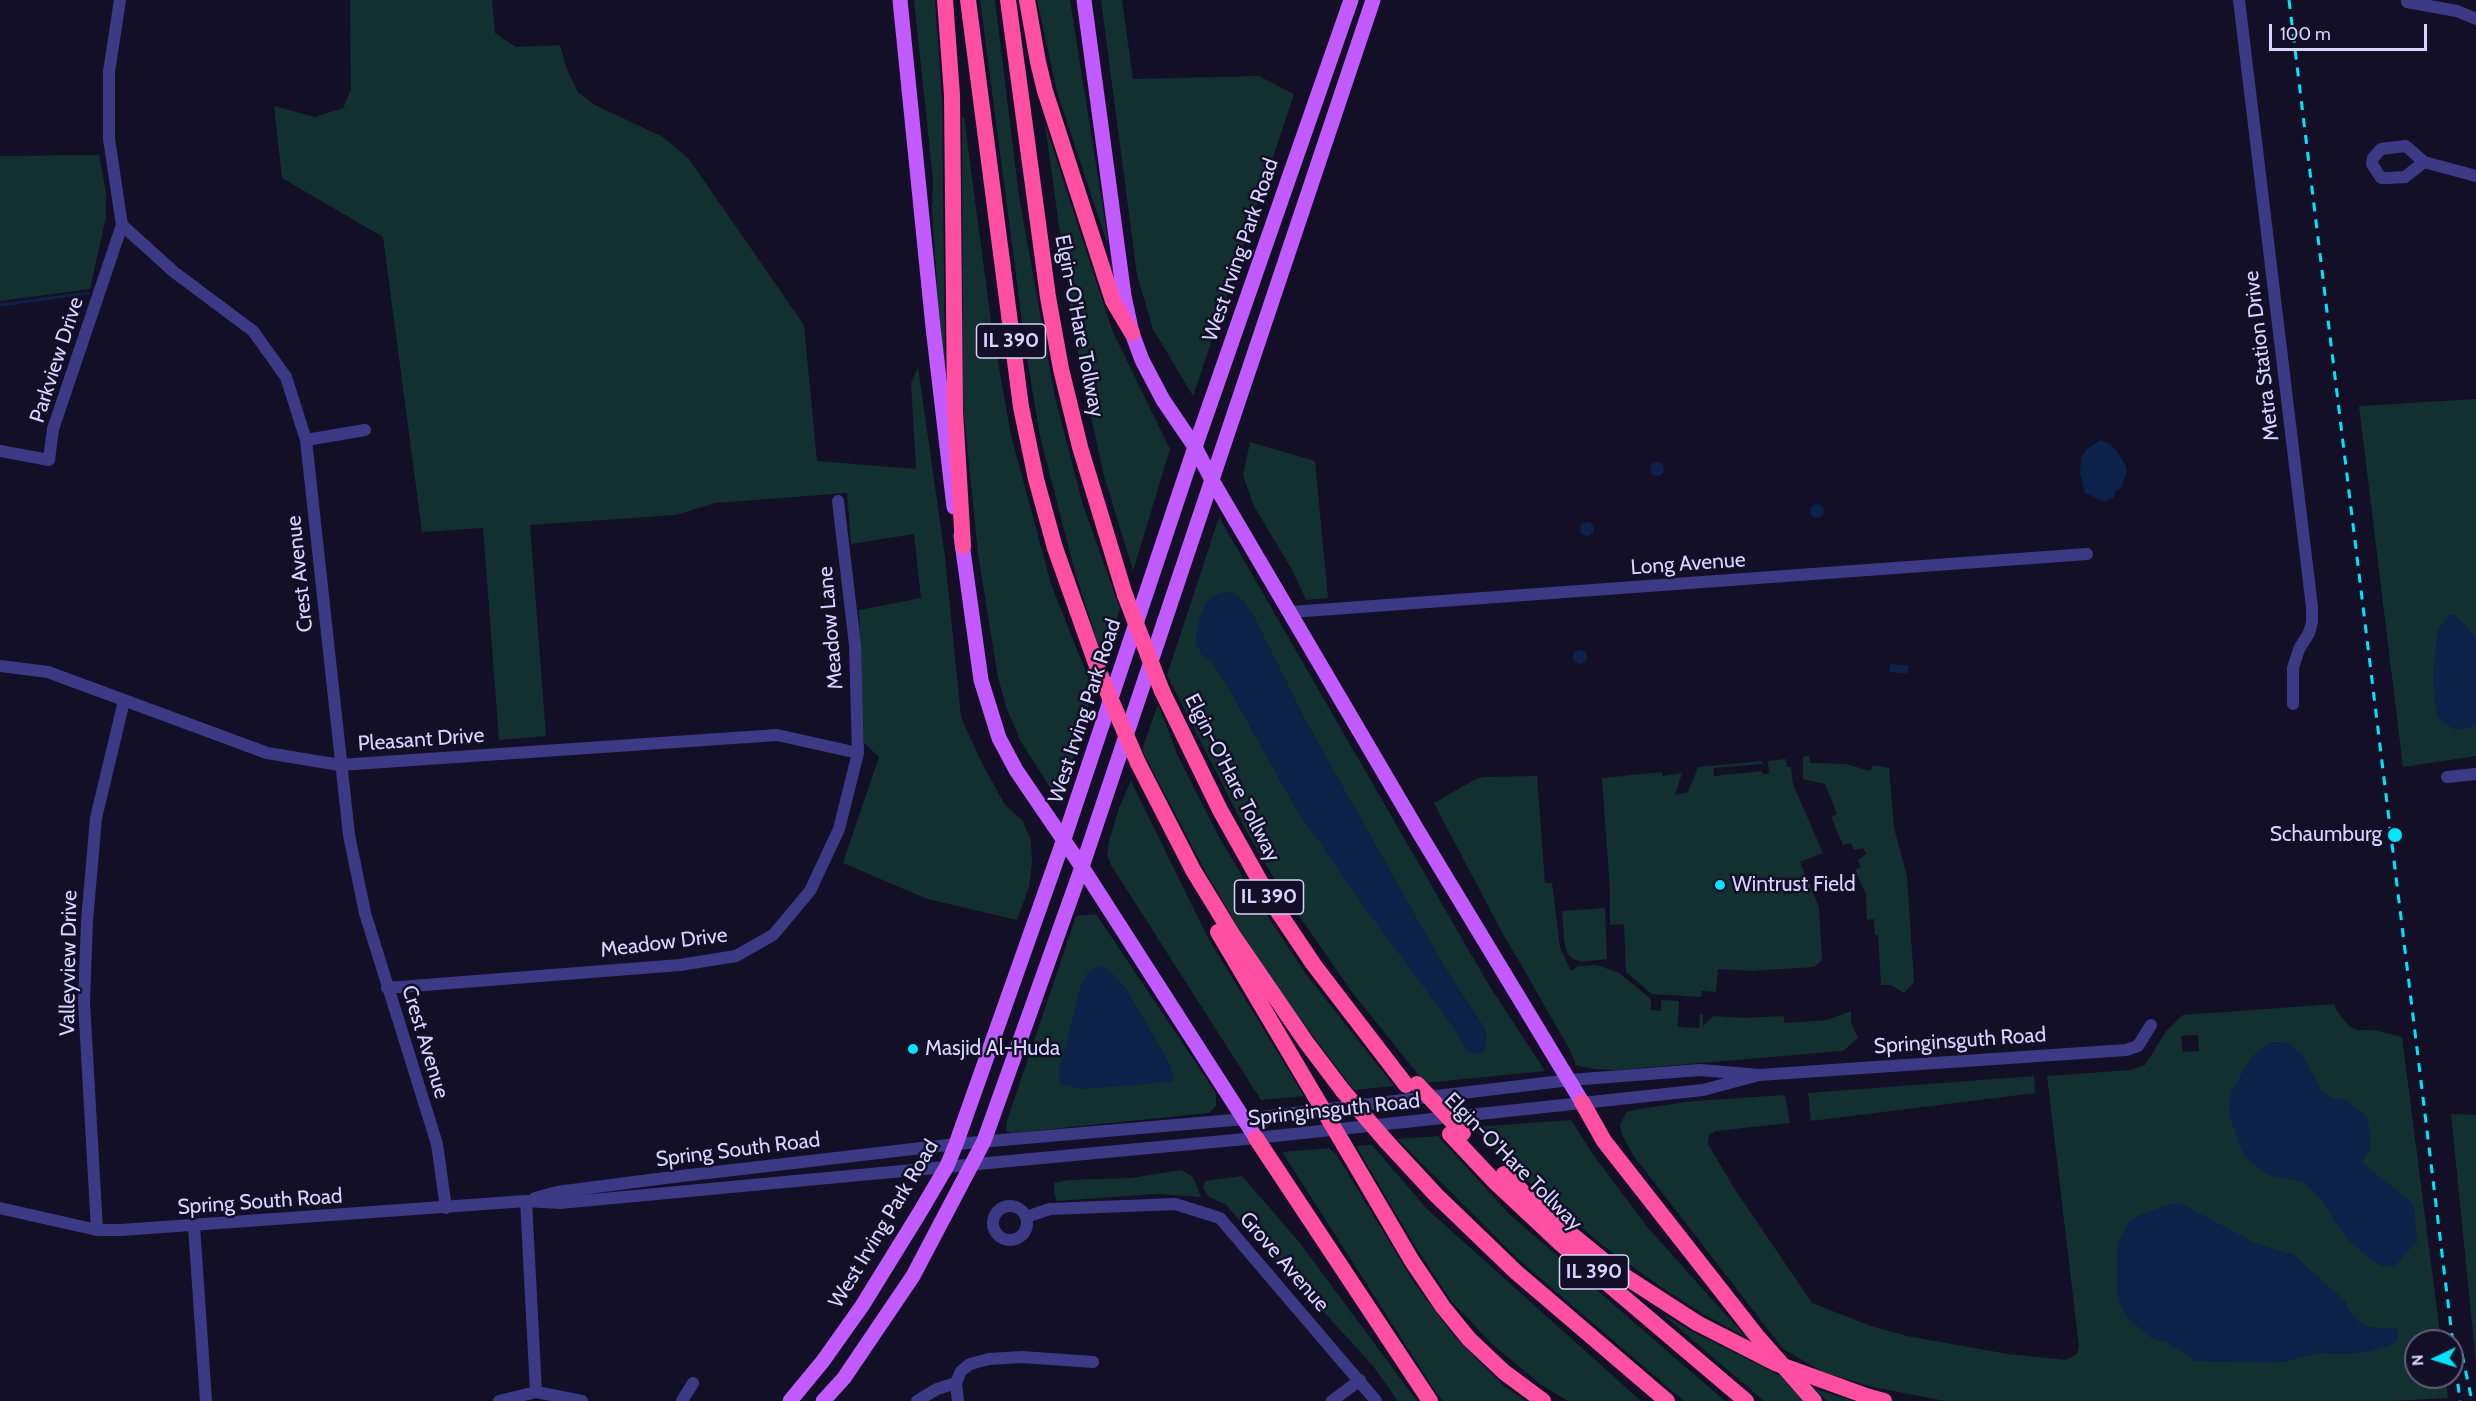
<!DOCTYPE html>
<style>
body{margin:0}
#map{position:relative;width:2476px;height:1401px;overflow:hidden;background:#130f26;font-family:Cabin,sans-serif}
canvas{display:block}
.north{position:absolute;left:2404px;top:1329px;width:60px;height:60px;box-sizing:border-box;background:#130f26;border:2px solid #625e7d;border-radius:50%;rotate:266deg;font-size:16px;font-weight:700;line-height:24px;text-align:center;color:#d9d4ff}
.north::after{content:'';display:block;margin:auto;width:21px;height:27px;background:#00e5ff;clip-path:polygon(50% 0,100% 100%,50% 72%,0 100%)}
.scale{position:absolute;left:2269px;top:24px;width:158px;height:27px;box-sizing:border-box;border:3px solid #d9d4ff;border-top:0;padding-left:8px;font-size:18px;line-height:21px;white-space:nowrap;color:#d9d4ff;-webkit-text-stroke:4px #130f26;paint-order:stroke}
</style>
<div id="map">
<canvas width="2476" height="1401"></canvas>
<div class="north">N</div>
<div class="scale">100 m</div>
</div>
<script>
const g = document.querySelector('canvas').getContext('2d');
g.lineJoin = 'round';
function fill(path, color) { g.fillStyle = color; g.fill(path, 'evenodd'); }
const shape = rows => new Path2D(rows.map(r => 'M' + r).join(''));
function stroke(path, color, width, dash) { g.strokeStyle = color; g.lineWidth = width; g.lineCap = dash ? 'butt' : 'round'; g.setLineDash(dash || []); g.stroke(path); }
function label(font, color, halo, rows, align = 'center') {
  g.font = font + ' Cabin,sans-serif'; g.lineWidth = 5; g.setLineDash([]); g.textBaseline = 'middle'; g.strokeStyle = halo; g.fillStyle = color; for (const [text, x, y, turn = 0] of rows) {
    g.save(); g.translate(x, y); g.rotate((+turn || 0) * Math.PI / 180); g.textAlign = isNaN(turn) ? turn : align; if (halo) g.strokeText(text, 0, 0); g.fillText(text, 0, 0); g.restore();
  }
}
fill(shape([
 [350,0,492,0,495,33,516,47,560,45,567,70,578,92,595,105,663,137,689,159,804,325,817,461,916,469,911,383,918,367,945,557,961,717,982,763,1005,805,1022,820,1031,840,1032,863,1029,887,1017,920,927,899,843,863,879,757,864,743,859,610,921,598,914,534,851,544,847,493,715,503,676,515,530,525,546,736,499,740,483,528,422,532,383,237,282,178,274,106,315,117,343,108,351,89],
 [914,0,935,0,942,100,945,362,942,363,932,208,933,180],
 [980,0,995,0,1019,196,1055,397,1083,505,1120,609,1103,660,1073,565,1040,436,1026,352],
 [1037,0,1070,0,1108,240,1106,240,1057,92],
 [1101,0,1122,0,1133,79,1259,76,1294,94,1193,396,1153,329,1137,275],
 [962,117,964,117,992,329,1011,435,1051,584,1093,690,1060,803,1020,740,1007,709,998,678,978,554,963,405],
 [1045,124,1112,330,1170,449,1133,571,1104,476,1085,390,1070,305],
 [99,155,106,192,106,217,90,289,0,301,0,156],
 [2476,399,2476,756,2403,767,2359,406],
 [1250,442,1315,461,1328,598,1306,600,1292,570,1253,504,1243,475],
 [1219,517,1487,982,1545,1071,1425,1083,1351,991,1278,885,1245,829,1167,675],
 [1232,592,1254,617,1305,720,1444,967,1485,1029,1486,1041,1465,1047,1455,1029,1297,810,1230,690,1213,663,1206,603,1220,593],
 [1158,704,1178,756,1219,837,1246,883,1306,974,1394,1086,1354,1090,1294,1011,1246,941,1205,871,1142,750],
 [1809,756,1810,763,1846,764,1870,771,1873,765,1889,768,1894,828,1907,876,1914,982,1904,993,1891,985,1881,985,1878,935,1875,935,1874,919,1867,920,1866,895,1855,870,1861,867,1858,860,1866,854,1863,848,1854,850,1851,843,1843,845,1831,817,1837,814,1825,784,1803,779,1803,757],
 [1786,759,1787,767,1791,767,1793,784,1823,853,1800,862,1819,907,1822,960,1814,967,1749,971,1718,969,1716,992,1702,991,1701,997,1652,994,1626,972,1624,924,1610,925,1610,891,1602,778,1662,772,1663,776,1682,773,1675,795,1688,792,1698,767,1762,761,1762,764,1714,768,1714,776,1762,771,1763,774,1766,774,1769,773,1768,761],
 [1537,776,1545,883,1552,883,1560,947,1571,971,1578,966,1597,965,1619,973,1651,999,1651,1010,1661,1011,1661,1000,1679,1001,1678,1027,1699,1028,1700,1014,1703,1015,1703,1026,1713,1016,1745,1018,1784,1016,1784,1023,1827,1020,1851,1011,1851,1023,1858,1038,1843,1051,1616,1070,1593,1069,1576,1065,1570,1050,1497,923,1434,803,1474,780,1483,777],
 [1131,781,1207,936,1304,1096,1261,1100,1111,865,1107,855,1109,841,1119,808],
 [1605,908,1607,959,1582,962,1573,959,1567,953,1564,940,1562,911],
 [1096,914,1216,1093,1216,1106,1209,1113,1012,1133,1006,1131,1007,1121,1076,916],
 [1106,967,1126,989,1172,1069],
 [2335,1004,2336,1010,2349,1026,2358,1030,2374,1030,2402,1037,2441,1341,2416,1341,2416,1377,2445,1377,2448,1398,2392,1401,1945,1401,1873,1387,1823,1372,1783,1349,1633,1155,1622,1135,1620,1125,1626,1112,1645,1108,1694,1101,1785,1095,1790,1123,1716,1131,1709,1135,1708,1144,1734,1188,1812,1303,1871,1326,1907,1336,2008,1354,2066,1360,2077,1354,2079,1347,2047,1076,2130,1070,2145,1065,2167,1030,2183,1015],
 [2198,1035,2199,1051,2183,1052,2181,1036],
 [2034,1076,2035,1093,1811,1121,1808,1093],
 [2451,1114,2476,1115,2476,1364],
 [1571,1120,1592,1153,1649,1229,1746,1337,1703,1314,1658,1285,1602,1245,1532,1185,1472,1127],
 [1438,1136,1509,1214,1725,1401,1684,1401,1520,1261,1397,1139],
 [1372,1145,1427,1209,1641,1401,1568,1401,1540,1384,1493,1345,1452,1302,1415,1246,1356,1146],
 [1329,1148,1336,1154,1415,1284,1454,1336,1504,1386,1526,1401,1443,1401,1437,1394,1282,1152],
 [1181,1170,1193,1177,1201,1197,1157,1194,1057,1201,1054,1192,1054,1183,1068,1180,1131,1178],
 [1242,1176,1300,1243,1417,1401,1398,1401,1373,1366,1225,1204,1209,1197,1203,1188,1205,1181],
 [1661,1313,1693,1332,1781,1376,1804,1401,1764,1401],
 [1815,1389,1853,1401,1827,1401]
]), '#12302f');
fill(shape([
 [2100,440,2107,442,2117,451,2126,466,2127,472,2120,489,2115,492,2114,497,2105,502,2085,493,2080,473,2081,458,2087,449],
 '1650 469a7 7 0 1 1 14 0a7 7 0 1 1-14 0Z',
 '1810 511a7 7 0 1 1 14 0a7 7 0 1 1-14 0Z',
 '1580 529a7 7 0 1 1 14 0a7 7 0 1 1-14 0Z',
 [1232,592,1242,599,1254,617,1305,720,1444,967,1485,1029,1485,1051,1480,1054,1471,1053,1465,1047,1455,1029,1364,907,1297,810,1230,690,1213,663,1201,654,1196,644,1196,634,1201,614,1206,603,1220,593],
 [2454,614,2465,624,2476,638,2476,723,2467,729,2453,729,2438,717,2434,697,2433,669,2438,630,2449,615],
 '1573 657a7 7 0 1 1 14 0a7 7 0 1 1-14 0Z',
 [1890,664,1909,666,1907,674,1889,672],
 [1106,967,1126,989,1167,1060,1175,1077,1172,1082,1083,1089,1060,1084,1059,1070,1082,981,1093,968],
 [2273,1042,2283,1042,2290,1045,2302,1055,2321,1089,2334,1099,2347,1100,2367,1117,2370,1132,2370,1149,2362,1162,2414,1205,2417,1241,2394,1267,2382,1266,2372,1261,2347,1239,2326,1208,2324,1202,2303,1182,2268,1175,2248,1159,2242,1151,2229,1114,2231,1092,2250,1059,2260,1049],
 [2180,1203,2255,1243,2294,1255,2346,1302,2351,1314,2359,1321,2368,1327,2398,1329,2398,1339,2395,1343,2374,1351,2350,1354,2321,1353,2277,1363,2195,1361,2167,1343,2151,1338,2127,1317,2120,1304,2117,1293,2117,1248,2120,1238,2130,1221,2139,1215,2171,1204]
]), '#0c2248');
stroke(shape([
 [0,305,88,293]
]), '#0c2248', 3);
stroke(shape([
 [120,0,109,72,109,139,122,225,174,272,253,331,286,377,306,440,349,835,365,913,437,1144,446,1208],
 [2239,0,2312,607,2312,622,2309,633,2299,649,2293,668,2293,704],
 [2407,2,2457,11,2476,19],
 [2424,162,2405,177,2387,178,2381,178,2372,164,2373,158,2381,149,2406,146,2424,162,2476,176],
 [306,440,365,430],
 [0,451,49,460,53,429,122,225],
 [1291,612,2087,554],
 [0,666,48,672,267,753,340,765,777,735,858,753],
 [2447,777,2476,774],
 [387,988,680,965,736,956,773,935,810,891,839,829,858,753,855,645,838,501],
 [535,1198,557,1192,673,1177,956,1144,1245,1119,1570,1080,1700,1070,1759,1075,2126,1050,2138,1046,2151,1025],
 [526,1201,536,1392],
 '993 1223a17 17 0 1 1 34 0a17 17 0 1 1-34 0Z',
 [0,1208,97,1230,121,1230,526,1201,560,1203,1256,1138,1703,1090,1759,1075],
 [1026,1217,1050,1209,1175,1204,1220,1218,1376,1401],
 [194,1226,206,1401],
 [97,1230,84,1002,87,921,96,818,124,701],
 [499,1401,536,1392,582,1401],
 [682,1401,693,1383],
 [917,1401,937,1389,956,1383],
 [958,1401,956,1383,961,1371,970,1364,989,1359,1022,1357,1093,1362],
 [1332,1401,1360,1380]
]), '#3d3a85', 12);
stroke(shape([
 [900,0,933,327,954,507],
 [1084,0,1124,296,1132,333,1142,360,1163,400,1195,447,1213,482,1418,831,1582,1102],
 [961,536,981,680,999,738,1016,770,1082,867,1256,1138],
 [790,1401,823,1361,862,1306,920,1212,947,1166,956,1144,1064,839,1195,447,1351,0],
 [823,1401,844,1378,913,1276,984,1141,1082,867,1373,0]
]), '#c25bff', 15);
stroke(shape([
 [945,0,952,95,955,411,963,546],
 [968,0,1021,407,1036,479,1055,548,1099,672],
 [1008,0,1048,297,1061,369,1080,447,1125,595],
 [1027,0,1038,62,1045,91,1113,301,1132,333],
 [1162,691,1220,810,1271,901,1314,965,1406,1085],
 [1138,763,1193,870,1232,934,1306,1042,1343,1091],
 [1218,932,1315,1096],
 [1582,1102,1604,1141,1756,1335,1814,1401],
 [1450,1134,1495,1182,1561,1244,1746,1401],
 [1256,1138,1430,1401],
 [1386,1141,1436,1195,1516,1272,1667,1401],
 [1344,1145,1412,1261,1443,1307,1469,1339,1504,1372,1543,1401],
 [1504,1174,1544,1212,1615,1270,1697,1323],
 [1869,1397,1884,1401]
]), '#ff4fa3', 16);
stroke(shape([
 [2289,0,2460,1401],
 [2462,1354,2472,1401]
]), '#00e5ff', 3, [9, 8]);
stroke(shape([
 [1125,595,1162,691],
 [1099,672,1138,763],
 [1417,1084,1463,1133],
 [1343,1091,1386,1141],
 [1315,1096,1344,1145],
 [1697,1323,1775,1363,1869,1397]
]), '#ff4fa3', 16);
for (const [x, y, r, color] of [
 [2395,835,8,"#00e5ff"],
 [1720,885,6,"#00e5ff"],
 [913,1049,6,"#00e5ff"]
]) { const dot = new Path2D(); dot.arc(x, y, r, 0, 2 * Math.PI); g.fillStyle = color; g.fill(dot); stroke(dot, '#130f26', 2); }
for (const [x, y, w] of [
 [1011,341,69],
 [1269,897,69],
 [1594,1272,69]
]) { const box = new Path2D(); box.roundRect(x - w / 2, y - 17, w, 34, 4.5); g.fillStyle = '#130f26'; g.fill(box); stroke(box, '#d9d4ff', 1.5); }
label('bold 20px', '#d9d4ff', null, [
 ["IL 390",1011,341],
 ["IL 390",1269,897],
 ["IL 390",1594,1272]
]);
label('21px', '#d9d4ff', '#130f26', [
 ["West Irving Park Road",1241,250,-71],
 ["Elgin-O'Hare Tollway",1079,326,79],
 ["Metra Station Drive",2262,356,-97],
 ["Parkview Drive",57,360,-72],
 ["Long Avenue",1688,564,-4],
 ["Crest Avenue",300,574,-96],
 ["Meadow Lane",831,628,-95],
 ["West Irving Park Road",1085,711,-72],
 ["Pleasant Drive",421,740,-4],
 ["Elgin-O'Hare Tollway",1232,778,63],
 ["Meadow Drive",664,943,-7],
 ["Valleyview Drive",69,963,-89],
 ["Springinsguth Road",1960,1041,-4],
 ["Crest Avenue",425,1042,73],
 ["Springinsguth Road",1334,1110,-6],
 ["Spring South Road",738,1150,-7],
 ["Elgin-O'Hare Tollway",1513,1162,45],
 ["Spring South Road",260,1202,-4],
 ["West Irving Park Road",884,1224,-59],
 ["Grove Avenue",1284,1262,49]
]);
label('21px', '#d9d4ff', '#130f26', [
 ["Schaumburg",2382,835,"right"],
 ["Wintrust Field",1732,885],
 ["Masjid Al-Huda",925,1049]
], 'left');
</script>
